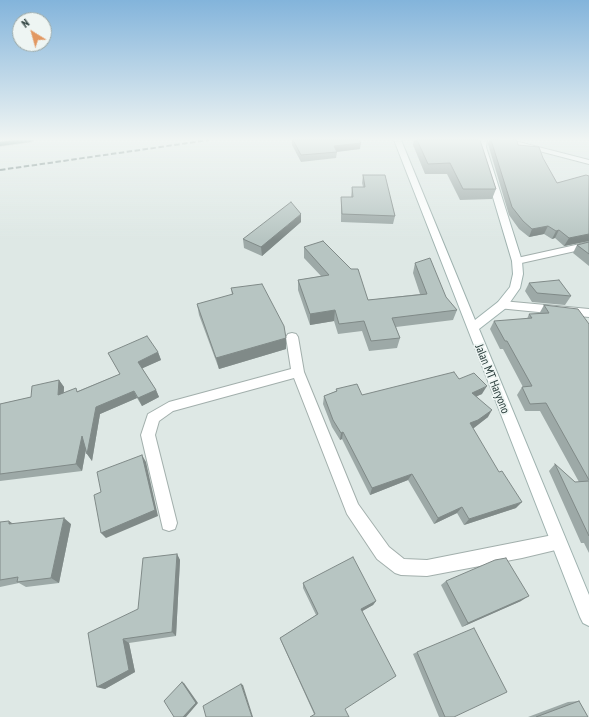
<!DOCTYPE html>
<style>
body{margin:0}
#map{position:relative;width:589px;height:717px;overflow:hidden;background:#dee8e5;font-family:"PT Sans Narrow",sans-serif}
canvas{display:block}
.north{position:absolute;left:12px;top:12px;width:40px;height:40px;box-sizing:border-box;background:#eef5f3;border:1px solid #9ca9a7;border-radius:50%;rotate:323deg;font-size:11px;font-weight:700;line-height:16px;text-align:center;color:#223634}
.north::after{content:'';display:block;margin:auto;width:14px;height:18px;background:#e29862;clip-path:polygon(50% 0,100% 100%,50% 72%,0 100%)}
</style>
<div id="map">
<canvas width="589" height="717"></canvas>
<div class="north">N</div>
</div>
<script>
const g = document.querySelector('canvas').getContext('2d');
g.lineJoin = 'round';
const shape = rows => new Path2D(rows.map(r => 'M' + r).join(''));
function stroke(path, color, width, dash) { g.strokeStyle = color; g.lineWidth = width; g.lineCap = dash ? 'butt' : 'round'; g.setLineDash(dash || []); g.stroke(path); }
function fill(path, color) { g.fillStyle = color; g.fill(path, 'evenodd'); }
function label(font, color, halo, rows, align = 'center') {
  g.font = font + ' "PT Sans Narrow",sans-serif'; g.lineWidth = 3.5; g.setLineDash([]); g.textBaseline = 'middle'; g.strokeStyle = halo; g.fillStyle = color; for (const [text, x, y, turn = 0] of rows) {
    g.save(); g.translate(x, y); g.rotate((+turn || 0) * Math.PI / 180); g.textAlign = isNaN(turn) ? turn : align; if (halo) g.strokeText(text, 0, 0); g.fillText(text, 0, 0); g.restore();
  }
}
const street = shape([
 [500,140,511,140,589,160,589,164,501,141,500,140],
 [589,242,589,248,517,264,512,261,517,258,589,242],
 [502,301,589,309,589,317,498,308,497,305,498,302,502,301],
 [292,333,296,334,298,337,304,372,358,504,389,547,404,559,427,560,558,534,564,536,566,542,564,548,522,558,427,576,401,575,395,573,377,559,347,514,294,378,173,411,159,421,155,435,177,523,175,529,169,531,163,529,141,435,148,414,169,402,291,369,286,337,288,334,292,333]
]);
const secondary = shape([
 [394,140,401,140,475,320,498,302,510,287,513,274,512,261,478,147,480,140,487,140,486,147,522,261,523,274,520,288,506,308,479,329,589,595,589,626,583,623,580,617,394,140]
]);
const highway = shape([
 [15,140,34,140,30,142,0,146,0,142,15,140]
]);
stroke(street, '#a2afac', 2);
stroke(secondary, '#9fb2af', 2);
stroke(highway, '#bdc3c2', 2);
fill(street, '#fff');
fill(secondary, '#fff');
fill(highway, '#315f5d');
stroke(shape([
 [0,170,209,140]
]), '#5c7270', 2, [5.5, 2.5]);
fill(shape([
 [292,140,359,140,360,149,337,152,336,158,301,162,292,145],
 [414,140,480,140,496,189,492,199,460,200,447,174,425,174,413,145],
 [489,140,517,140,518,145,543,158,557,183,589,176,589,241,564,246,555,238,552,239,544,234,529,237,519,229,509,215,488,144],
 [363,175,395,216,393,224,341,222,341,197,351,197,352,187,363,187,362,183],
 [301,222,262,256,244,248,243,239],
 [589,242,589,266,573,253,577,245],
 [304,247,368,300,420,294,413,273,415,263,457,310,453,320,396,327,400,338,397,348,369,351,362,331,338,334,334,321,310,325,298,290,298,280,321,276,304,258],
 [529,283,571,296,565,305,532,302,525,291],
 [231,288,286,338,286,349,219,369,199,315,197,304,232,295],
 [544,305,589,324,589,553,584,543,581,543,549,471,555,464,575,482,579,482,540,411,525,411,517,395,522,387,523,387,503,349,500,349,490,329,494,321,527,319,529,314,539,314],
 [158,352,161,360,142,368,156,390,159,397,142,406,137,398,100,414,92,461,87,454,86,450,82,471,0,481,0,404,31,397,59,380,64,387,64,393,78,391,120,374,108,353],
 [459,379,482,394,477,396,488,417,473,428,516,508,464,525,457,513,434,524,408,480,370,495,342,439,340,440,332,427,323,404,324,396,336,391,336,389,362,395],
 [0,522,14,524,71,524,59,583,26,587,19,583,0,587],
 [177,554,180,560,176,636,129,643,135,672,105,689,97,687,138,609],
 [446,581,521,601,462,627,441,585],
 [303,583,376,601,373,605,362,611,396,676,314,714,281,641,280,638,316,615,303,588],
 [417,652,454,717,439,717,413,654],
 [579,701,588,717,528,717,568,702]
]), '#9da9a7');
fill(shape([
 [361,143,360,149,334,152,334,146],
 [301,214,301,222,262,256,261,247],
 [548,226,544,234,529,237,532,229],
 [559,230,555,238,552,239,556,231],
 [589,234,589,241,564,246,569,238],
 [335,310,334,321,310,325,310,314],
 [286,338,286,349,219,369,216,358],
 [158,352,161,360,141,369,138,362],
 [59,380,64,387,63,402,58,395],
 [487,386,482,394,468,400,472,393],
 [156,390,159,397,142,406,138,398],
 [134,391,137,398,100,414,92,461,87,454,96,407],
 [492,410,488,417,474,428,466,430,470,423],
 [343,432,342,439,340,440,341,433],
 [82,436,87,443,82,471,76,464],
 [142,455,146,462,158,516,106,538,101,533],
 [412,474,408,480,370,495,372,488],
 [522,502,516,508,464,525,469,519],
 [462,507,457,513,434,524,438,518],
 [64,518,71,524,59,583,51,578],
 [9,521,18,527,9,524],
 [177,554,180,560,176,636,172,632],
 [529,596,521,601,462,627,468,623],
 [376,601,373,605,359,613,361,609],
 [123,639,129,643,135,672,105,689,97,687],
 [182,682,184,683,198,703,186,717,183,717],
 [241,684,243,685,253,717,252,717]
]), '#808a88');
const building = shape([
 [293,140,359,140,361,143,334,146,337,152,301,155,293,140],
 [417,140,480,140,496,189,463,189,450,163,428,164,417,140],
 [491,140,517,140,518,145,539,147,543,158,557,183,586,175,589,176,589,234,569,238,559,230,556,231,548,226,532,229,523,221,512,207,491,140],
 [363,175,385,175,395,216,342,214,341,197,353,197,352,187,365,187,363,175],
 [291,202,301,214,261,247,243,239,291,202],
 [323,241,351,269,358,269,368,300,427,294,415,263,430,258,446,297,457,310,392,318,400,338,371,341,364,321,339,324,335,310,310,314,298,280,329,275,304,247,323,241],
 [589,242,589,254,577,245,589,242],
 [559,280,571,296,537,293,529,283,559,280],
 [262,284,284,326,286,338,216,358,197,304,233,294,231,288,262,284],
 [544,305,578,309,589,324,589,480,546,403,530,404,522,387,532,386,507,341,505,341,494,321,532,318,529,314,549,313,544,305],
 [147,336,158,352,138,362,156,390,138,398,134,391,96,407,87,454,82,436,76,464,0,474,0,404,31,397,32,386,59,380,58,395,76,388,77,392,120,374,108,353,147,336],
 [454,372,459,379,474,373,487,386,472,393,492,410,478,420,470,423,499,472,502,471,522,502,469,519,462,507,438,518,412,474,372,488,343,432,341,433,333,420,324,396,337,391,336,389,357,384,362,395,454,372],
 [142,455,155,510,101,533,94,495,101,492,97,472,142,455],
 [555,464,575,482,589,481,589,536,555,464],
 [64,518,51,578,17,582,18,577,0,580,0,522,9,521,9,524,64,518],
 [177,554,172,632,123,639,129,670,97,687,88,633,138,609,143,558,177,554],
 [353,557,376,601,361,609,396,676,345,709,349,717,310,717,315,714,280,638,318,614,303,583,353,557],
 [506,558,529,596,468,623,446,581,495,560,506,558],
 [474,628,507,692,454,717,445,717,417,652,474,628],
 [182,682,196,703,183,717,174,717,164,701,182,682],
 [241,684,252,717,206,717,203,706,241,684],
 [579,701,588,717,536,717,579,701]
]);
fill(building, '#b7c5c2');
stroke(building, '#808a88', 1);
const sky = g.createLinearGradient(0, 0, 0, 240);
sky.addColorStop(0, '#83b4db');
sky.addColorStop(0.58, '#f0f5f3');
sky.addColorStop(1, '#f0f5f300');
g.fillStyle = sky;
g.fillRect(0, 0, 589, 240);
label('12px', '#223634', '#eef5f3', [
 ["Jalan MT Haryono",492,379,68]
]);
</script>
